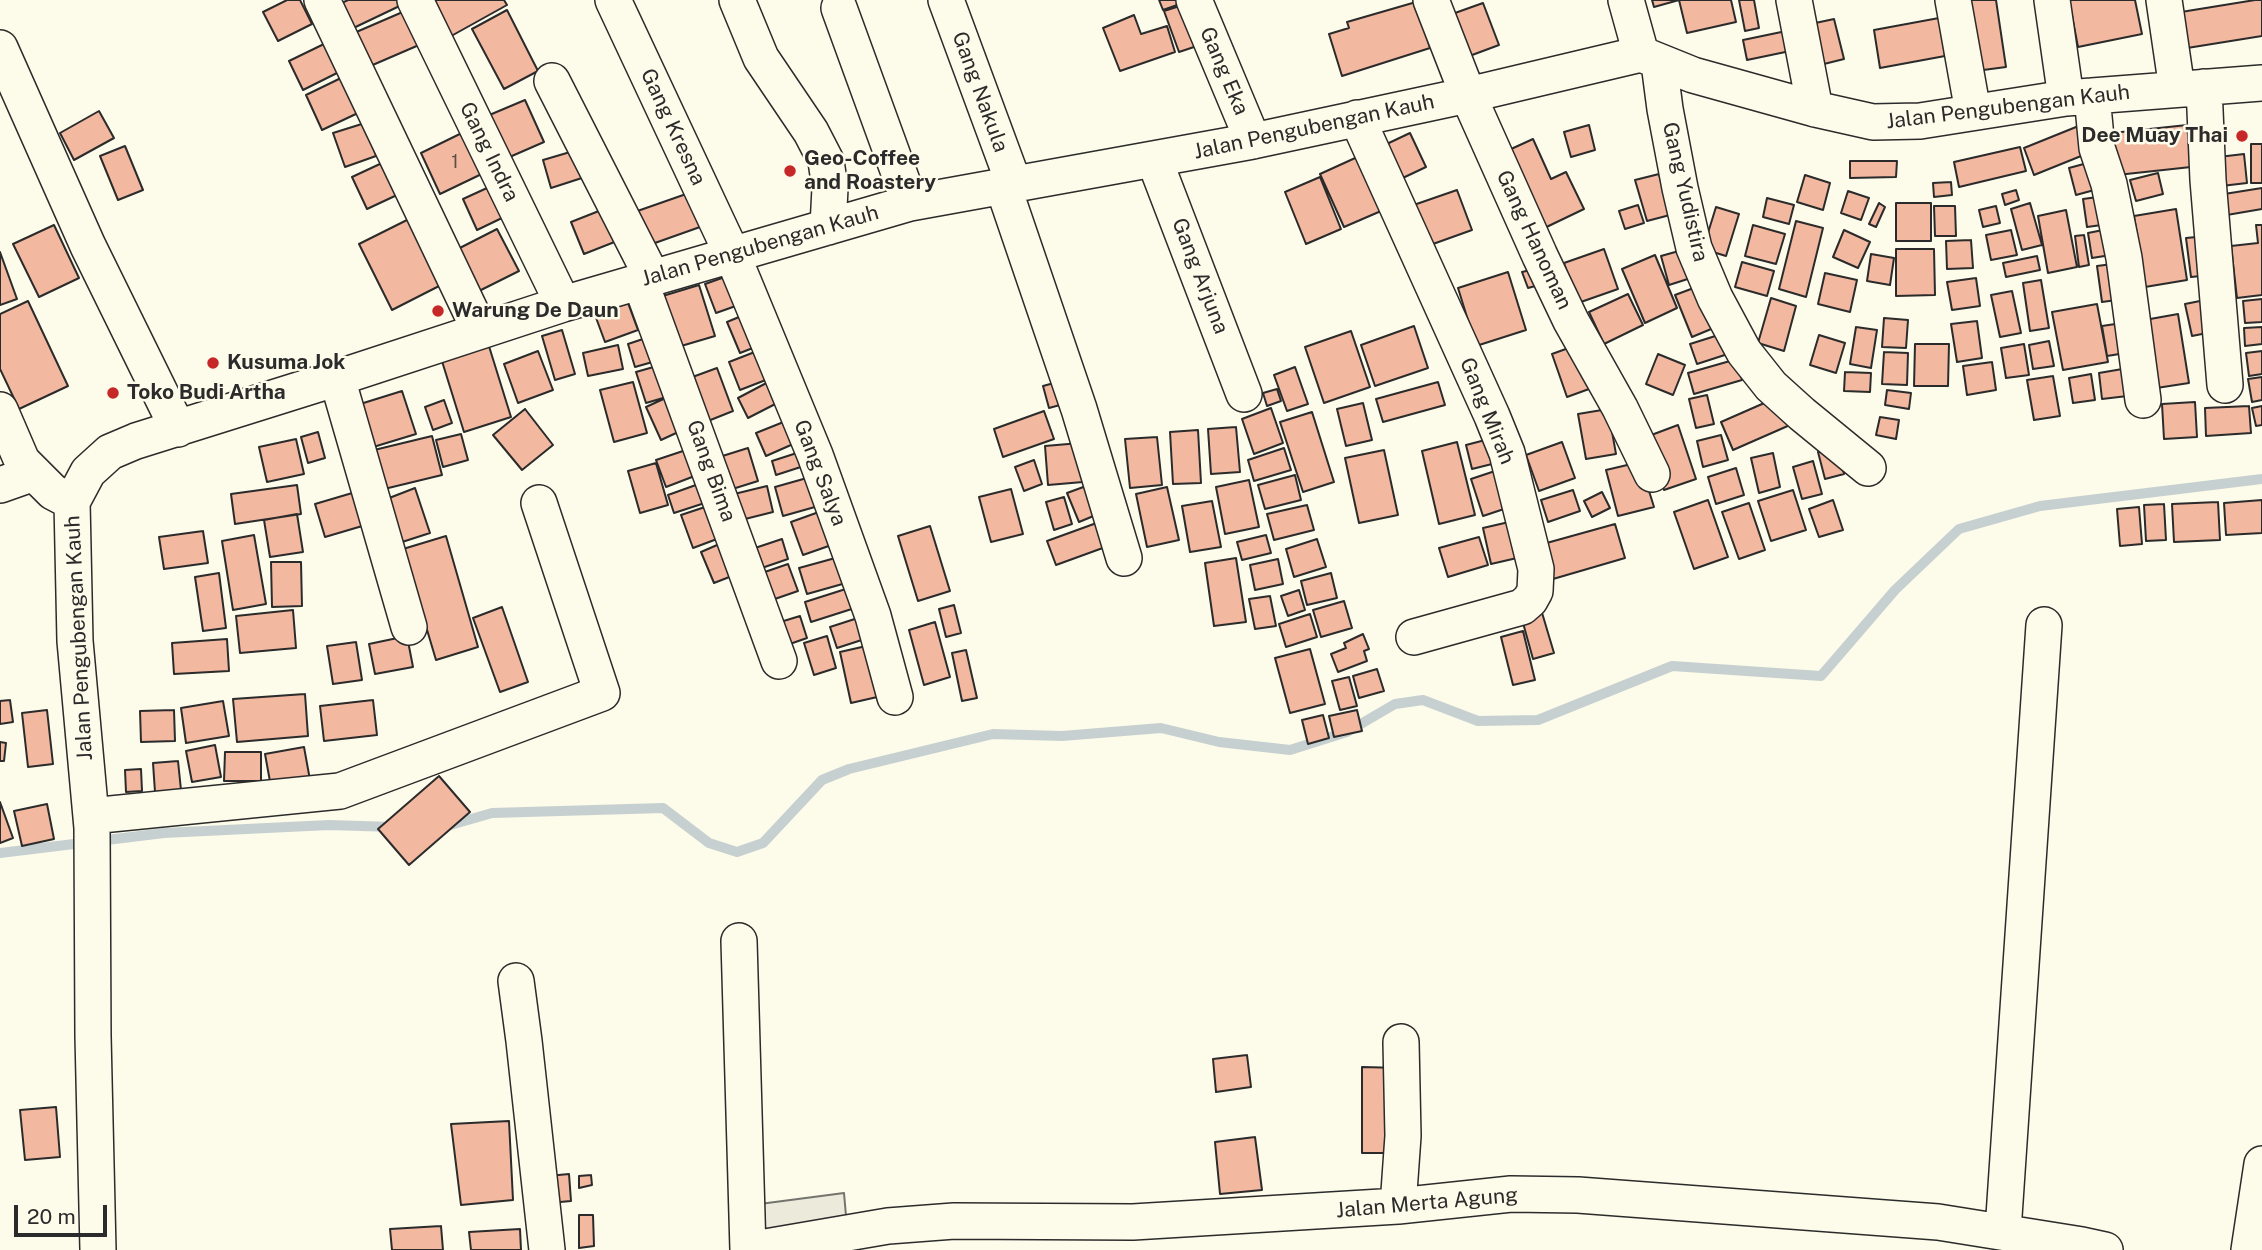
<!DOCTYPE html>
<style>
body{margin:0}
#map{position:relative;width:2262px;height:1250px;overflow:hidden;background:#fdfbea;font-family:"Public Sans",sans-serif}
canvas{display:block}
.scale{position:absolute;left:14px;top:1205px;width:93px;height:32px;box-sizing:border-box;border:4px solid #2b2b2b;border-top:0;padding-left:9px;font-size:21px;line-height:24px;white-space:nowrap;color:#2b2b2b;-webkit-text-stroke:5px #fdfbea;paint-order:stroke}
</style>
<div id="map">
<canvas width="2262" height="1250"></canvas>
<div class="scale">20 m</div>
</div>
<script>
const g = document.querySelector('canvas').getContext('2d');
g.lineJoin = 'round';
function fill(path, color) { g.fillStyle = color; g.fill(path, 'evenodd'); }
const shape = rows => new Path2D(rows.map(r => 'M' + r).join(''));
function stroke(path, color, width, dash) { g.strokeStyle = color; g.lineWidth = width; g.lineCap = dash ? 'butt' : 'round'; g.setLineDash(dash || []); g.stroke(path); }
function label(font, color, halo, rows, align = 'center') {
  g.font = font + ' "Public Sans",sans-serif'; g.lineWidth = 5; g.setLineDash([]); g.textBaseline = 'middle'; g.strokeStyle = halo; g.fillStyle = color; for (const [text, x, y, turn = 0] of rows) {
    g.save(); g.translate(x, y); g.rotate((+turn || 0) * Math.PI / 180); g.textAlign = isNaN(turn) ? turn : align; if (halo) g.strokeText(text, 0, 0); g.fillText(text, 0, 0); g.restore();
  }
}
const parking = shape([
 [844,1193,849,1250,754,1250,752,1205,844,1193]
]);
fill(parking, '#eceadb');
stroke(parking, '#74746e', 2);
stroke(shape([
 [447,826,492,813,663,808,709,843,737,852,763,843,822,780,849,769,993,734,1062,736,1161,728,1219,742,1290,750,1347,732,1395,704,1423,700,1478,721,1538,720,1672,666,1821,676,1895,590,1959,529,2040,506,2262,479],
 [0,853,164,833,329,825,393,827]
]), '#c7d0d0', 10);
const building = shape([
 [287,0,300,0,312,24,278,41,263,12,287,0],
 [348,0,410,0,410,1,343,33,331,8,348,0],
 [437,0,504,0,507,5,444,40,426,6,437,0],
 [1159,0,1182,0,1183,3,1163,10,1159,0],
 [1652,0,1731,0,1736,22,1687,33,1679,0,1654,7,1652,0],
 [1739,0,1754,0,1759,28,1745,31,1739,0],
 [1957,0,1996,0,2006,67,1968,72,1957,0],
 [2069,0,2135,0,2142,34,2078,47,2069,0],
 [2255,0,2262,0,2262,36,2181,49,2175,13,2255,0],
 [1416,2,1430,48,1342,76,1329,34,1349,28,1347,22,1416,2],
 [1189,3,1203,44,1179,52,1164,11,1189,3],
 [1483,3,1499,45,1456,61,1441,18,1483,3],
 [507,10,538,71,504,89,472,29,507,10],
 [405,11,419,45,368,67,354,33,405,11],
 [1134,15,1141,34,1167,26,1175,52,1120,71,1103,28,1134,15],
 [1939,18,1945,56,1880,68,1874,30,1939,18],
 [1834,19,1844,59,1816,66,1806,25,1834,19],
 [1791,30,1795,50,1747,60,1743,40,1791,30],
 [324,44,339,72,303,90,289,61,324,44],
 [341,78,358,113,322,130,306,95,341,78],
 [525,100,544,142,505,159,487,116,525,100],
 [99,111,114,138,74,160,60,133,99,111],
 [365,123,376,156,345,167,333,133,365,123],
 [1589,125,1595,150,1571,157,1564,132,1589,125],
 [2081,125,2091,152,2034,175,2024,148,2081,125],
 [2187,125,2191,167,2117,175,2112,133,2187,125],
 [470,129,490,170,440,194,421,153,470,129],
 [1410,133,1426,167,1390,184,1374,150,1410,133],
 [1533,139,1551,179,1566,172,1584,209,1534,233,1498,155,1533,139],
 [2251,144,2262,144,2262,183,2251,183,2251,144],
 [125,146,143,190,118,200,100,156,125,146],
 [2020,147,2026,171,1959,187,1954,162,2020,147],
 [577,150,585,177,551,188,543,160,577,150],
 [1364,154,1388,208,1344,227,1320,174,1364,154],
 [2244,154,2247,183,2213,187,2210,158,2244,154],
 [1850,161,1897,161,1896,177,1850,178,1850,161],
 [2091,162,2098,189,2076,195,2069,168,2091,162],
 [382,163,397,195,367,209,352,177,382,163],
 [2158,173,2163,194,2136,201,2130,180,2158,173],
 [1659,174,1670,215,1647,221,1635,180,1659,174],
 [1805,175,1830,183,1823,210,1797,202,1805,175],
 [1320,177,1341,229,1306,244,1285,192,1320,177],
 [1951,182,1952,195,1934,197,1933,183,1951,182],
 [487,188,502,218,477,230,463,199,487,188],
 [2262,188,2262,209,2221,216,2218,195,2262,188],
 [1457,190,1472,230,1419,249,1405,208,1457,190],
 [2016,190,2019,200,2005,205,2002,194,2016,190],
 [1848,191,1869,198,1861,220,1841,213,1848,191],
 [689,193,700,227,638,249,626,215,689,193],
 [2105,196,2109,224,2087,227,2083,199,2105,196],
 [1767,198,1794,205,1789,224,1763,217,1767,198],
 [1879,203,1885,207,1876,227,1869,224,1879,203],
 [1896,203,1931,203,1931,241,1896,241,1896,203],
 [2030,203,2042,245,2022,250,2011,209,2030,203],
 [1638,205,1644,223,1625,229,1619,211,1638,205],
 [1934,206,1955,206,1956,236,1935,236,1934,206],
 [1996,206,2000,223,1983,227,1979,210,1996,206],
 [1716,207,1739,214,1726,256,1703,249,1716,207],
 [604,209,617,241,584,254,571,222,604,209],
 [2176,209,2187,280,2145,287,2134,216,2176,209],
 [2066,210,2077,267,2048,273,2038,216,2066,210],
 [411,218,443,284,392,310,359,244,411,218],
 [1796,221,1823,228,1806,297,1779,289,1796,221],
 [54,225,79,278,39,297,13,244,54,225],
 [1753,225,1785,234,1776,264,1745,256,1753,225],
 [2256,225,2262,225,2262,295,2237,298,2231,246,2258,243,2256,225],
 [2113,228,2117,254,2092,258,2088,233,2113,228],
 [497,229,519,271,469,296,448,254,497,229],
 [1844,230,1870,242,1858,268,1833,257,1844,230],
 [2011,230,2017,255,1991,260,1986,235,2011,230],
 [2084,235,2089,265,2079,267,2075,236,2084,235],
 [2207,236,2211,275,2191,277,2186,238,2207,236],
 [1971,240,1973,268,1947,269,1946,241,1971,240],
 [1604,249,1618,289,1578,303,1564,263,1604,249],
 [1686,249,1694,277,1669,285,1661,256,1686,249],
 [1896,249,1934,249,1935,295,1896,296,1896,249],
 [0,252,17,299,0,305,0,252],
 [1871,254,1894,258,1890,285,1867,281,1871,254],
 [1655,255,1677,308,1645,323,1622,269,1655,255],
 [2037,256,2040,270,2006,277,2003,263,2037,256],
 [1742,262,1774,271,1767,296,1735,287,1742,262],
 [2120,263,2124,299,2102,302,2097,266,2120,263],
 [1535,269,1539,285,1528,288,1522,272,1535,269],
 [1508,272,1526,330,1476,346,1458,288,1508,272],
 [736,273,747,302,716,313,705,284,736,273],
 [1825,273,1857,280,1850,312,1818,304,1825,273],
 [1976,278,1980,306,1952,310,1947,282,1976,278],
 [2041,280,2049,328,2030,331,2023,283,2041,280],
 [699,285,715,336,671,349,656,298,699,285],
 [1699,286,1716,327,1692,337,1675,295,1699,286],
 [2012,291,2021,333,2000,337,1991,295,2012,291],
 [1628,294,1643,325,1604,344,1589,312,1628,294],
 [1771,298,1796,306,1784,351,1758,343,1771,298],
 [2210,299,2217,331,2192,336,2185,304,2210,299],
 [2262,299,2262,322,2245,323,2243,301,2262,299],
 [28,301,68,386,19,409,0,369,0,314,28,301],
 [628,303,638,330,605,342,595,315,628,303],
 [2097,304,2108,362,2063,370,2052,312,2097,304],
 [751,312,763,344,740,353,727,322,751,312],
 [2178,314,2189,383,2150,389,2139,321,2178,314],
 [1884,318,1908,320,1906,348,1882,347,1884,318],
 [1977,321,1982,358,1957,362,1951,324,1977,321],
 [2129,322,2132,352,2107,356,2102,326,2129,322],
 [1414,326,1428,368,1375,386,1361,345,1414,326],
 [1856,327,1877,330,1871,368,1850,364,1856,327],
 [2262,327,2262,344,2245,346,2244,328,2262,327],
 [562,330,575,374,555,380,542,336,562,330],
 [1351,331,1370,387,1324,403,1305,347,1351,331],
 [1728,332,1734,352,1697,364,1690,344,1728,332],
 [1819,335,1845,343,1836,373,1810,365,1819,335],
 [649,337,656,361,635,367,628,344,649,337],
 [2049,341,2054,366,2033,369,2029,345,2049,341],
 [488,343,511,417,464,432,441,358,488,343],
 [1915,344,1949,344,1948,386,1914,386,1915,344],
 [2024,344,2029,375,2006,378,2001,348,2024,344],
 [618,345,623,369,588,376,583,353,618,345],
 [1574,346,1589,389,1567,397,1552,354,1574,346],
 [765,348,776,376,740,390,729,362,765,348],
 [538,351,553,390,518,403,504,364,538,351],
 [2262,351,2262,374,2249,376,2246,353,2262,351],
 [1884,352,1908,353,1907,385,1882,384,1884,352],
 [1658,354,1685,365,1673,395,1646,384,1658,354],
 [1737,359,1742,380,1694,394,1688,373,1737,359],
 [1992,362,1996,390,1967,395,1963,366,1992,362],
 [664,364,670,396,646,403,636,372,664,364],
 [1295,367,1308,404,1287,411,1274,375,1295,367],
 [2134,367,2136,395,2102,399,2099,373,2134,367],
 [717,368,733,411,703,423,687,379,717,368],
 [1845,372,1871,373,1870,392,1844,391,1845,372],
 [2091,374,2095,400,2073,403,2069,378,2091,374],
 [2053,376,2060,416,2034,420,2027,380,2053,376],
 [2262,377,2262,400,2252,402,2248,379,2262,377],
 [774,379,785,399,748,418,738,398,774,379],
 [1065,380,1071,402,1049,408,1043,386,1065,380],
 [633,382,647,433,614,442,600,390,633,382],
 [1438,382,1445,405,1383,422,1376,399,1438,382],
 [1277,389,1281,401,1267,406,1263,393,1277,389],
 [1887,390,1911,393,1909,409,1885,405,1887,390],
 [402,391,416,434,370,448,357,405,402,391],
 [1707,395,1714,424,1696,428,1689,399,1707,395],
 [670,396,687,428,661,440,646,407,670,396],
 [1778,397,1790,425,1733,450,1721,422,1778,397],
 [444,400,452,423,433,430,425,407,444,400],
 [2195,402,2197,437,2164,439,2162,404,2195,402],
 [1363,403,1372,440,1346,446,1337,409,1363,403],
 [2249,406,2251,433,2206,436,2205,408,2249,406],
 [2262,406,2262,425,2256,426,2252,408,2262,406],
 [1271,408,1283,443,1254,454,1242,419,1271,408],
 [525,409,553,445,522,470,493,435,525,409],
 [1608,409,1616,454,1586,459,1578,414,1608,409],
 [1044,411,1054,439,1003,457,994,429,1044,411],
 [1312,412,1334,482,1303,492,1280,422,1312,412],
 [1880,417,1899,420,1896,439,1876,435,1880,417],
 [791,419,800,441,766,456,756,433,791,419],
 [1678,425,1696,479,1664,490,1646,437,1678,425],
 [1236,427,1240,472,1211,474,1208,429,1236,427],
 [1198,430,1201,483,1173,484,1170,432,1198,430],
 [318,432,325,458,308,463,301,437,318,432],
 [461,434,468,460,443,467,436,440,461,434],
 [1721,435,1728,460,1703,467,1697,441,1721,435],
 [432,436,442,475,380,490,370,451,432,436],
 [1157,437,1162,485,1130,488,1125,439,1157,437],
 [1493,438,1500,462,1472,469,1466,445,1493,438],
 [296,439,304,474,267,482,259,447,296,439],
 [1457,442,1475,515,1439,524,1422,451,1457,442],
 [1562,442,1575,478,1539,491,1526,455,1562,442],
 [1080,443,1083,482,1048,485,1045,446,1080,443],
 [695,447,705,472,666,487,656,460,695,447],
 [1837,447,1844,474,1825,479,1818,452,1837,447],
 [748,448,758,481,726,491,716,458,748,448],
 [1284,448,1291,470,1254,481,1248,460,1284,448],
 [1384,450,1398,515,1359,523,1345,458,1384,450],
 [803,451,807,465,776,475,772,461,803,451],
 [1773,453,1780,487,1759,493,1751,458,1773,453],
 [1034,460,1042,484,1024,491,1015,467,1034,460],
 [1813,461,1822,494,1802,499,1793,467,1813,461],
 [1640,462,1654,507,1618,516,1606,470,1640,462],
 [656,463,668,505,640,513,628,471,656,463],
 [1736,468,1744,495,1716,504,1708,477,1736,468],
 [1498,470,1510,507,1483,516,1471,479,1498,470],
 [1295,475,1301,500,1265,509,1258,485,1295,475],
 [814,476,822,505,783,516,775,487,814,476],
 [1249,480,1259,527,1225,534,1216,487,1249,480],
 [707,481,714,500,674,513,668,495,707,481],
 [1097,482,1108,510,1079,522,1067,493,1097,482],
 [297,485,301,514,235,524,231,494,297,485],
 [767,486,773,512,737,521,730,495,767,486],
 [1167,487,1179,540,1147,547,1136,494,1167,487],
 [415,488,430,533,399,543,384,500,415,488],
 [1011,489,1023,534,991,542,979,497,1011,489],
 [1573,490,1580,511,1548,522,1541,500,1573,490],
 [1793,490,1806,530,1771,541,1758,501,1793,490],
 [359,491,369,524,325,537,315,504,359,491],
 [1602,492,1610,508,1592,517,1584,501,1602,492],
 [1064,497,1072,524,1054,530,1046,502,1064,497],
 [1708,500,1728,557,1694,569,1674,512,1708,500],
 [1833,500,1843,530,1819,537,1809,509,1833,500],
 [2262,500,2262,533,2226,535,2224,503,2262,500],
 [1212,501,1221,547,1190,552,1182,506,1212,501],
 [2218,502,2220,540,2174,542,2172,504,2218,502],
 [1749,503,1765,550,1739,559,1722,512,1749,503],
 [714,504,725,536,693,548,681,515,714,504],
 [2164,504,2166,540,2146,541,2144,505,2164,504],
 [1307,505,1314,530,1274,540,1267,514,1307,505],
 [2139,507,2142,544,2120,546,2117,509,2139,507],
 [830,508,843,541,803,555,791,522,830,508],
 [297,514,303,552,270,557,264,520,297,514],
 [1102,521,1111,545,1056,565,1047,541,1102,521],
 [1509,522,1517,558,1491,564,1483,528,1509,522],
 [1615,524,1625,558,1553,579,1543,544,1615,524],
 [930,526,950,591,918,601,898,536,930,526],
 [203,531,208,563,164,569,159,537,203,531],
 [254,535,266,604,233,610,222,541,254,535],
 [1266,535,1271,553,1242,560,1237,542,1266,535],
 [446,536,478,647,436,660,403,549,446,536],
 [1479,537,1488,565,1448,577,1439,548,1479,537],
 [782,539,788,559,753,571,746,551,782,539],
 [1317,539,1326,567,1294,577,1286,549,1317,539],
 [724,542,737,574,714,583,701,552,724,542],
 [839,557,846,583,807,594,799,568,839,557],
 [1236,558,1246,622,1214,626,1205,563,1236,558],
 [1278,559,1283,584,1255,590,1250,565,1278,559],
 [271,562,301,562,302,606,272,607,271,562],
 [788,564,798,591,769,601,759,574,788,564],
 [219,573,226,628,203,631,195,577,219,573],
 [1331,573,1337,598,1307,605,1301,581,1331,573],
 [852,587,858,607,811,622,805,602,852,587],
 [1299,590,1305,610,1288,616,1281,596,1299,590],
 [1270,596,1276,626,1255,629,1249,599,1270,596],
 [1344,601,1352,628,1321,637,1313,610,1344,601],
 [954,605,961,633,946,637,939,609,954,605],
 [1540,606,1554,653,1533,659,1520,612,1540,606],
 [502,607,528,682,500,692,473,618,502,607],
 [293,610,296,648,240,653,236,616,293,610],
 [1310,614,1317,637,1286,647,1279,624,1310,614],
 [800,616,807,638,784,646,777,623,800,616],
 [864,616,871,637,837,648,830,627,864,616],
 [935,622,950,677,924,685,909,630,935,622],
 [1523,631,1535,680,1513,685,1501,637,1523,631],
 [1363,634,1369,649,1364,651,1367,661,1338,672,1331,654,1346,648,1344,643,1363,634],
 [407,636,413,667,375,674,369,644,407,636],
 [827,636,836,668,814,675,804,643,827,636],
 [227,639,229,671,174,674,172,643,227,639],
 [356,642,362,680,333,684,327,646,356,642],
 [875,644,886,695,851,703,840,652,875,644],
 [1310,649,1325,704,1290,713,1275,658,1310,649],
 [966,650,977,698,962,701,952,653,966,650],
 [1377,669,1384,691,1359,698,1353,676,1377,669],
 [1349,677,1357,706,1340,710,1332,681,1349,677],
 [305,694,308,736,237,742,233,699,305,694],
 [10,700,13,722,0,724,0,701,10,700],
 [373,700,377,735,324,741,320,706,373,700],
 [223,701,229,736,186,743,181,708,223,701],
 [47,710,53,764,28,767,22,713,47,710],
 [174,710,175,741,141,742,140,711,174,710],
 [1357,710,1362,731,1334,737,1329,716,1357,710],
 [1323,715,1329,738,1308,744,1302,720,1323,715],
 [0,742,6,743,4,761,0,761,0,742],
 [215,745,221,777,192,782,186,751,215,745],
 [304,747,310,780,271,787,265,754,304,747],
 [225,752,261,752,261,781,224,781,225,752],
 [178,761,181,790,155,792,153,763,178,761],
 [141,769,142,791,126,792,125,770,141,769],
 [439,776,470,812,409,865,378,829,439,776],
 [0,802,13,838,0,843,0,802],
 [47,804,54,839,22,846,14,811,47,804],
 [1247,1055,1251,1087,1216,1092,1213,1059,1247,1055],
 [1362,1067,1401,1068,1401,1153,1362,1153,1362,1067],
 [56,1107,60,1157,25,1160,20,1110,56,1107],
 [509,1121,513,1200,461,1205,451,1124,509,1121],
 [1255,1137,1262,1190,1220,1194,1215,1142,1255,1137],
 [569,1174,571,1201,549,1203,548,1176,569,1174],
 [591,1175,592,1185,579,1188,579,1176,591,1175],
 [579,1215,593,1215,594,1246,579,1248,579,1215],
 [441,1226,443,1250,392,1250,390,1229,441,1226],
 [520,1229,521,1250,471,1250,469,1232,520,1229]
]);
fill(building, '#f2b8a0');
stroke(building, '#2b2b2b', 2);
const minor = shape([
 [322,0,480,331],
 [415,0,563,304],
 [613,0,732,254,815,455,873,616,895,697],
 [737,0,761,58,811,132,826,161,830,188,828,227],
 [946,0,1014,184],
 [1194,0,1253,141],
 [1431,0,1468,95,1540,256,1571,321,1620,408,1652,474],
 [1626,0,1641,54],
 [1794,0,1815,109],
 [1953,0,1973,112],
 [2052,0,2066,98],
 [2164,0,2177,89],
 [839,8,910,203],
 [0,48,88,246,178,429],
 [1659,63,1665,109,1680,188,1694,248,1715,298,1744,352,1771,386,1802,414,1868,468],
 [552,81,652,277],
 [2204,87,2208,180,2225,385],
 [2092,96,2097,148,2109,184,2124,258,2143,400],
 [1357,118,1492,416,1507,453,1536,569,1535,591,1530,600,1522,607,1414,637],
 [1154,159,1244,394],
 [1003,186,1079,409,1124,558],
 [640,281,779,661],
 [337,378,409,627],
 [0,410,22,461,53,492,72,502],
 [0,485,34,473],
 [91,816,340,791,602,693,539,503],
 [739,941,748,1250],
 [516,981,524,1041,547,1250],
 [1398,1206,1403,1136,1401,1042],
 [2003,1231,2044,625],
 [98,1250,93,1036,92,828,75,641,72,502,88,472,110,452,136,441,337,378,563,304,910,203,1253,141,1468,95,1641,54,1693,75,1815,109,1873,122,1920,121,2066,98,2262,83],
 [748,1250,888,1226,954,1221,1133,1222,1398,1206,1511,1194,1578,1195,1938,1222,2082,1245,2105,1250],
 [2249,1250,2262,1164]
]);
stroke(minor, '#2b2b2b', 38);
stroke(minor, '#fdfbea', 35);
for (const [x, y, r, color] of [
 [2242,136,7,"#c62828"],
 [790,171,7,"#c62828"],
 [438,311,7,"#c62828"],
 [213,363,7,"#c62828"],
 [113,393,7,"#c62828"]
]) { const dot = new Path2D(); dot.arc(x, y, r, 0, 2 * Math.PI); g.fillStyle = color; g.fill(dot); stroke(dot, '#fdfbea', 2.5); }
label('18px', '#5d4e48', null, [
 ["1",455,162]
]);
label('21px', '#2b2b2b', '#fdfbea', [
 ["Gang Eka",1224,71,67],
 ["Gang Nakula",980,92,70],
 ["Jalan Pengubengan Kauh",2008,107,-7],
 ["Gang Kresna",673,127,65],
 ["Jalan Pengubengan Kauh",1314,127,-12],
 ["Gang Indra",489,152,64],
 ["Gang Yudistira",1685,192,77],
 ["Gang Hanoman",1534,240,65],
 ["Jalan Pengubengan Kauh",760,246,-16],
 ["Gang Arjuna",1200,276,69],
 ["Gang Mirah",1487,411,68],
 ["Gang Bima",711,471,70],
 ["Gang Salya",820,473,69],
 ["Jalan Pengubengan Kauh",79,638,-93],
 ["Jalan Merta Agung",1427,1203,-5]
]);
label('bold 21px', '#2b2b2b', '#fdfbea', [
 ["Dee Muay Thai",2228,136,"right"],
 ["Geo-Coffee",804,159],
 ["and Roastery",804,183],
 ["Warung De Daun",452,311],
 ["Kusuma Jok",227,363],
 ["Toko Budi Artha",127,393]
], 'left');
</script>
